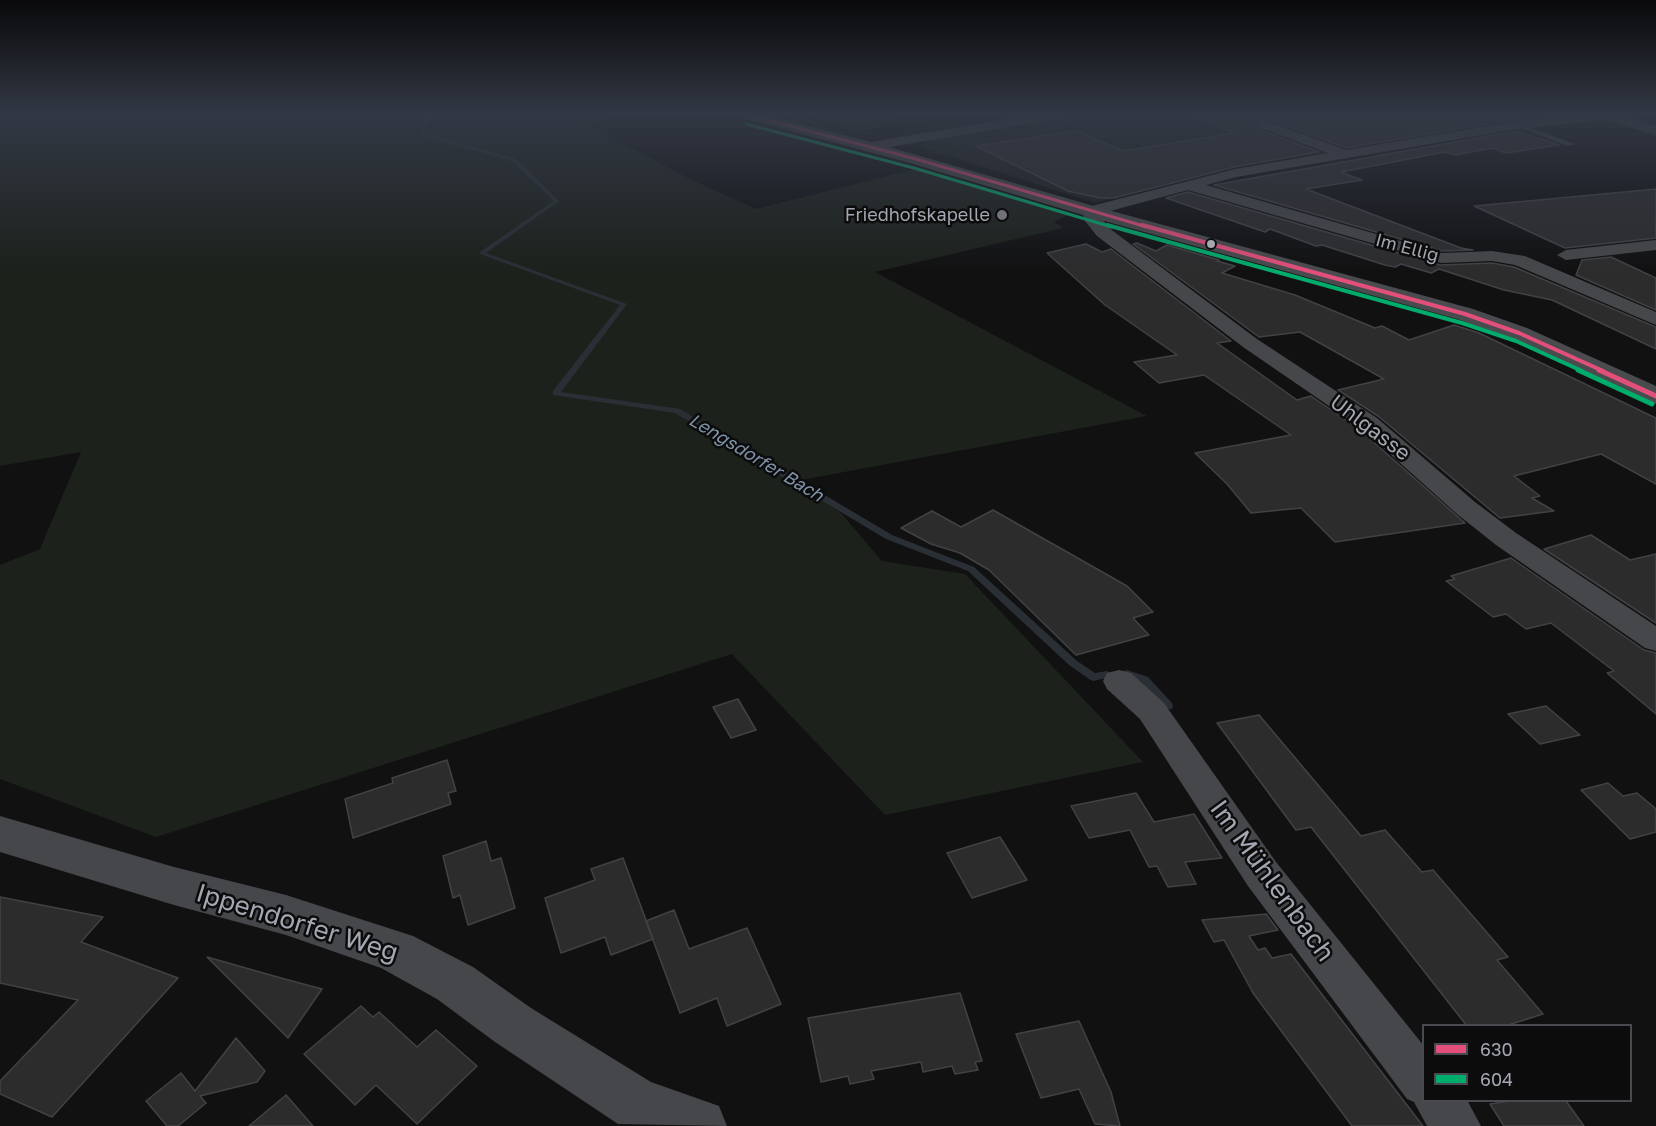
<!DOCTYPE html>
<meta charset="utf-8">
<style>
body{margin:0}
#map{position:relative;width:1656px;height:1126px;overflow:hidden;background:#111112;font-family:"Golos Text",sans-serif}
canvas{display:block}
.legend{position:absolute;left:1422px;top:1024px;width:210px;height:78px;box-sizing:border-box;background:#0c0c0d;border:2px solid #494a4f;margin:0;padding:8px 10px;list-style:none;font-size:18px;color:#a4a7b1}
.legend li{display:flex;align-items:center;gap:12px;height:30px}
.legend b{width:30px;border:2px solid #494a4f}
</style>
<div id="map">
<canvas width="1656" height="1126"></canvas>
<ul class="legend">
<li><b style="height:8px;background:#e24f7b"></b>630</li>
<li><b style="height:8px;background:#00ac6c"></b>604</li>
</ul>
</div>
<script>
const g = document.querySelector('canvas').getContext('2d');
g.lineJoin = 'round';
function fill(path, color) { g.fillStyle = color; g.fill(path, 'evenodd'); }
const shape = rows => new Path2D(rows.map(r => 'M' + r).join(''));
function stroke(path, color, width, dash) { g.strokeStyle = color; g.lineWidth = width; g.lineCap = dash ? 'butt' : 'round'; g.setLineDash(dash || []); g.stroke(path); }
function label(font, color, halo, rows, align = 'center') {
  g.font = font + ' "Golos Text",sans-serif'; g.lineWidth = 5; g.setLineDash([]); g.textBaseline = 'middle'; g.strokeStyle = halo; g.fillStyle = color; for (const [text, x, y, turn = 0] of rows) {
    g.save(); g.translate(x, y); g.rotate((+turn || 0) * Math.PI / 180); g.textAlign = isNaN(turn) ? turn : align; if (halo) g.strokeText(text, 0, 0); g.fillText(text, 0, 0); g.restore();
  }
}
fill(shape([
 [1060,124,1126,151,1133,149,1128,147,1158,145,1224,171,1095,203,949,156,977,139]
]), '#1e1e20');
fill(shape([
 [0,115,628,115,583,123,692,180,756,209,919,168,1071,213,1054,222,1063,228,875,272,1147,416,801,480,841,513,882,561,965,574,1143,762,885,815,732,654,156,837,0,779,0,565,40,549,81,452,0,466],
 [777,115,790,115,835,127,854,128,960,115,858,131,823,127],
 [798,115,891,115,902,120,847,126],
 [1078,115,1178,115,1230,134,1145,148,1138,145,1130,147,1134,149,1126,151,1060,124,977,139,949,156,919,147,929,140]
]), '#1c211c');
fill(shape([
 [425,115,429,115,424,133,516,159,559,201,486,253,627,304,561,392,680,409,892,535,974,567,1077,661,1095,673,1107,671,1111,673,1112,675,1111,677,1093,681,1089,679,1069,665,968,571,886,539,675,413,553,395,553,391,620,305,480,254,480,252,554,201,512,161,420,135,425,115],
 [1127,670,1148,677,1172,703,1173,706,1172,709,1164,709,1140,681,1123,675,1122,673,1123,671,1127,670]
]), '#2a2f35');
const building = shape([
 [1193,115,1265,115,1256,120,1260,130,1319,152,1234,167,1114,198,1100,198,1068,191,976,146,1076,131,1124,151,1234,133,1192,118,1193,115],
 [1265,115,1516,115,1524,118,1346,148,1273,121,1265,115],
 [1517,131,1559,145,1506,153,1492,148,1456,155,1445,152,1341,172,1362,180,1306,189,1461,248,1473,250,1442,251,1214,185,1517,131],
 [1656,189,1656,238,1565,248,1474,206,1656,189],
 [1188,192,1440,265,1492,263,1514,267,1656,327,1656,349,1552,300,1504,290,1439,269,1431,273,1401,264,1395,267,1385,265,1322,245,1316,246,1270,229,1265,232,1166,198,1188,192],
 [1137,243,1156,251,1167,245,1219,260,1217,261,1235,266,1222,273,1295,295,1375,328,1382,326,1409,340,1454,325,1479,333,1656,418,1656,484,1601,454,1514,476,1540,496,1532,498,1554,511,1500,518,1378,416,1338,390,1384,379,1300,332,1259,337,1133,244,1137,243],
 [1086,244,1102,252,1111,249,1231,341,1217,343,1297,400,1311,396,1360,430,1465,523,1335,542,1301,508,1251,513,1227,484,1195,453,1291,435,1204,375,1159,383,1134,362,1177,355,1105,305,1047,253,1086,244],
 [1611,257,1656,278,1656,310,1576,275,1582,260,1611,257],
 [993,510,1127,586,1153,612,1133,618,1149,635,1076,655,989,570,960,553,931,544,901,528,932,511,961,527,993,510],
 [1591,535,1630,560,1656,554,1656,623,1544,549,1591,535],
 [1511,558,1644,650,1656,653,1656,714,1607,673,1614,671,1551,623,1526,629,1506,614,1493,617,1446,581,1455,579,1451,576,1511,558],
 [738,699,756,730,731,738,713,707,738,699],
 [1546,706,1580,735,1540,744,1508,714,1546,706],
 [1259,715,1361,836,1385,830,1422,872,1433,870,1508,957,1497,960,1543,1014,1505,1026,1467,1026,1311,827,1296,830,1217,723,1259,715],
 [447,760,456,791,448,793,451,804,353,838,345,799,393,783,392,778,447,760],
 [1608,783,1623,796,1637,793,1656,809,1656,832,1630,839,1581,790,1608,783],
 [1136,793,1154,822,1194,814,1222,858,1185,862,1196,884,1168,887,1157,866,1149,867,1130,830,1089,838,1071,806,1136,793],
 [1000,837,1027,880,972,898,947,853,1000,837],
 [486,841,491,861,501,858,515,908,468,925,460,895,453,898,443,856,486,841],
 [623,858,653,939,611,955,605,937,561,953,545,898,595,880,591,869,623,858],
 [0,897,103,917,81,942,178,978,52,1117,0,1094,0,1081,78,1000,0,983,0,897],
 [674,910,689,949,747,928,781,1004,727,1026,717,998,680,1013,646,921,674,910],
 [1266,914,1278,930,1249,936,1258,950,1265,948,1272,958,1291,954,1423,1126,1352,1126,1253,993,1224,940,1214,942,1202,920,1266,914],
 [207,957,281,978,322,989,288,1038,207,957],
 [960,993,982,1061,975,1062,978,1070,955,1074,952,1066,923,1072,921,1062,871,1071,874,1079,850,1084,848,1076,821,1082,808,1018,960,993],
 [361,1006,373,1017,379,1012,417,1047,436,1030,477,1066,417,1124,376,1085,355,1105,304,1054,361,1006],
 [1079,1021,1111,1092,1120,1126,1095,1124,1079,1089,1041,1098,1016,1034,1079,1021],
 [236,1038,265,1071,257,1082,200,1096,206,1103,178,1126,167,1126,146,1101,181,1073,195,1091,236,1038],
 [286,1095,313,1126,249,1126,286,1095],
 [1510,1101,1566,1101,1584,1126,1504,1126,1490,1104,1510,1101]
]);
fill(building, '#2c2c2d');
stroke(building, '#414245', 1.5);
fill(shape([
 [1515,124,1519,124,1575,144,1568,146,1515,126,1515,124]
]), '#46474a');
fill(shape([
 [1579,115,1619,115,1635,118,1656,126,1656,135,1606,120,1517,129,1236,177,1206,185,1442,253,1492,251,1525,256,1656,312,1656,325,1515,265,1492,261,1441,263,1188,190,1099,214,1109,228,1257,339,1377,418,1475,502,1516,533,1656,626,1656,651,1645,648,1496,545,1457,514,1361,428,1243,347,1097,236,1085,221,1082,211,1084,208,1235,169,1328,153,1261,128,1258,121,1265,117,1272,123,1346,150,1517,121,1579,115],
 [1656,240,1656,250,1566,260,1557,255,1566,250,1656,240],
 [1119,670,1131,673,1164,703,1276,862,1424,1046,1424,1100,1467,1100,1481,1126,1427,1126,1414,1102,1407,1099,1248,886,1140,719,1107,689,1103,681,1107,673,1119,670]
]), '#46474a');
fill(shape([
 [0,816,174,867,286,895,413,936,473,967,531,1008,651,1082,719,1106,727,1126,618,1124,495,1042,437,999,381,968,286,935,174,905,0,852,0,816]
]), '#46474a');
fill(shape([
 [741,115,765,115,871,142,1029,115,1063,115,1056,119,889,147,1097,207,1473,309,1527,328,1656,386,1656,404,1511,338,1457,319,1083,215,910,163,743,118,741,115]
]), '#4a4b4e');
stroke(shape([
 [748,115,916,159,1147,227]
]), '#e24f7b', 3);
stroke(shape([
 [1142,225,1465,314,1519,333,1603,371]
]), '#e24f7b', 4);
stroke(shape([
 [1599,370,1656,396]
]), '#e24f7b', 5);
stroke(shape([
 [746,124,914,168,1112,227]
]), '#00ac6c', 3);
stroke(shape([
 [1107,225,1462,323,1516,341,1582,371]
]), '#00ac6c', 4);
stroke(shape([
 [1578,370,1652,404]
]), '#00ac6c', 5);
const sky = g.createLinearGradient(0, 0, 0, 272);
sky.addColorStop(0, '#09090a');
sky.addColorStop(0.42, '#323844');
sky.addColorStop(1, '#32384400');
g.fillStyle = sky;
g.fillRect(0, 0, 1656, 272);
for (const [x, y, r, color] of [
 [1002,215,6,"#717279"],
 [1211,244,5,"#a4a7b1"]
]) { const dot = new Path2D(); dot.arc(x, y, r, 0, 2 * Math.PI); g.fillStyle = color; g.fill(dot); stroke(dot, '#0c0c0d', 2); }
label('18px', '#a4a7b1', '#0c0c0d', [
 ["Friedhofskapelle",990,215]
], 'right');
label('18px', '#a4a7b1', '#0c0c0d', [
 ["Im Ellig",1407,248,15]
]);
label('italic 18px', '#7e92a8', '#0c0c0d', [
 ["Lengsdorfer Bach",756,458,31]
]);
label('21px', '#a4a7b1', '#0c0c0d', [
 ["Uhlgasse",1370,428,37]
]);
label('26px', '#a4a7b1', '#0c0c0d', [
 ["Im Mühlenbach",1272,881,54],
 ["Ippendorfer Weg",297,923,17]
]);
</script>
